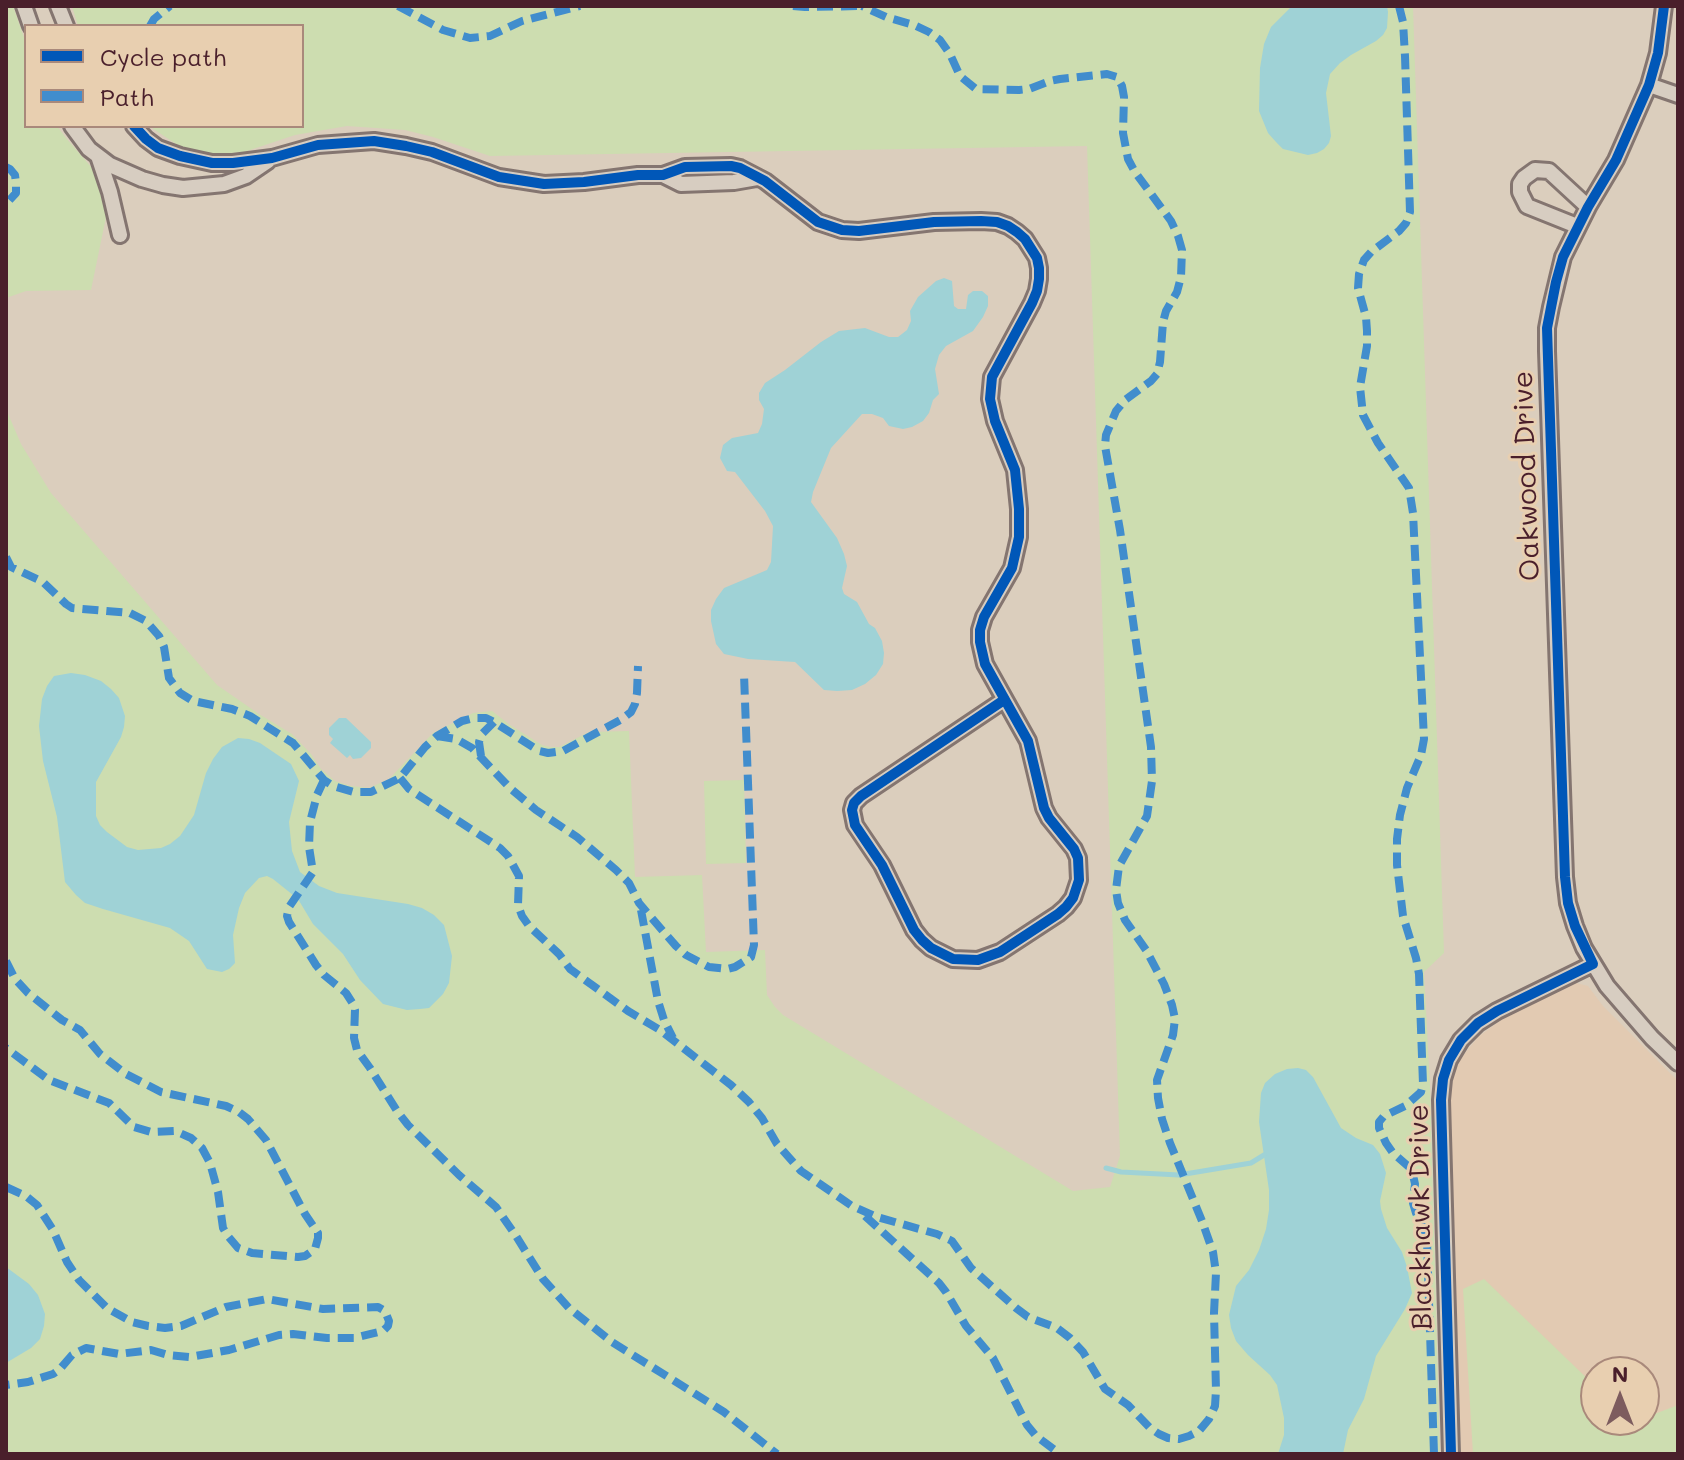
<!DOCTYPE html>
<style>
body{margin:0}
#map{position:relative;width:1684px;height:1460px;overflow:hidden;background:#dbcebd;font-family:Mali,sans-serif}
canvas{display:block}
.frame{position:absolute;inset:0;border:8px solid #4a1f2b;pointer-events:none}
.legend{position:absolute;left:24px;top:24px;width:280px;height:104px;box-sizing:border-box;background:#e8cfb0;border:2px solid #a9897b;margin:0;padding:10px 14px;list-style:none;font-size:24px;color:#4a1f2b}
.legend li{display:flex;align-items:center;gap:16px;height:40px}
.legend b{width:40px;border:2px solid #a9897b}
.north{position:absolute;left:1580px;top:1356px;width:80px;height:80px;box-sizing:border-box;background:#e8cfb0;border:2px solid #a9897b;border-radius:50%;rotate:0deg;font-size:22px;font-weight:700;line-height:32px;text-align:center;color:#4a1f2b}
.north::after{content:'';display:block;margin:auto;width:28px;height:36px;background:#7d5c5e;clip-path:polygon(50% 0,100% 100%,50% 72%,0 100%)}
</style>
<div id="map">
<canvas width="1684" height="1460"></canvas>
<div class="frame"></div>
<ul class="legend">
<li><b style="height:10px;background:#0057b8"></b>Cycle path</li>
<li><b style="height:10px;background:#418dcd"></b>Path</li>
</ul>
<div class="north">N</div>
</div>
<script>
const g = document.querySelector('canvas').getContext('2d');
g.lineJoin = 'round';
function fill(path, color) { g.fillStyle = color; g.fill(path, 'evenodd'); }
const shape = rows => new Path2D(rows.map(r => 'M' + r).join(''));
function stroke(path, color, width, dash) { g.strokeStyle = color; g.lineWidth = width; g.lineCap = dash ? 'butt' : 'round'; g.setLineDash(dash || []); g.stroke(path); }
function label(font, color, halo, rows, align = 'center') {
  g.font = font + ' Mali,sans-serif'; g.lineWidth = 6; g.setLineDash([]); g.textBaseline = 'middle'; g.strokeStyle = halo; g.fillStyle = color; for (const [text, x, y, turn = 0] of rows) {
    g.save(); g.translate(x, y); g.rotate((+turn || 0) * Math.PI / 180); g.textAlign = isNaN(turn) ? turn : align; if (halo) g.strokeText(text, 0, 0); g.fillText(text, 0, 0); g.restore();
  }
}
fill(shape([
 [1576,983,1588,986,1603,1006,1678,1081,1678,1454,1461,1454,1448,1096,1452,1075,1462,1057,1478,1037,1501,1020],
 [1596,1372,1644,1372,1644,1420,1596,1420]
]), '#e2cab2');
fill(shape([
 [6,6,13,6,26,43,26,126,57,126,66,138,93,169,101,185,106,217,91,290,26,291,6,298],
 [72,6,1413,6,1444,953,1424,972,1430,1086,1440,1454,6,1454,6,409,21,444,51,493,217,685,259,714,292,734,311,754,321,769,335,781,351,786,369,788,389,779,433,733,473,713,492,711,510,725,542,745,550,747,559,747,589,732,629,731,635,877,702,875,706,952,765,950,767,995,775,1007,783,1015,1073,1191,1110,1187,1120,1156,1087,146,490,156,433,137,405,130,347,126,295,135,244,152,207,155,192,151,176,144,149,126,302,126,302,26,78,26],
 [744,780,746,863,706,864,704,781],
 [1484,1279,1596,1387,1596,1420,1630,1420,1633,1423,1644,1420,1644,1418,1678,1405,1678,1454,1473,1454,1463,1289]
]), '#cdddb0');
fill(shape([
 [1292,6,1387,6,1388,12,1387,28,1383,35,1376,41,1351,55,1340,63,1330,74,1326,93,1331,136,1329,143,1324,149,1317,153,1308,155,1283,149,1276,142,1268,133,1259,111,1260,68,1264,44,1271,27],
 [944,278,952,281,954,306,958,309,966,309,968,295,973,291,982,291,988,296,988,306,983,317,973,331,946,346,939,355,935,369,939,394,933,400,929,413,923,421,912,427,903,429,889,426,883,418,872,414,862,414,831,448,813,492,811,502,837,538,844,554,847,566,842,588,844,594,857,602,869,624,875,628,882,641,884,653,883,664,876,675,865,684,852,690,837,691,824,690,795,662,748,659,724,654,716,644,711,621,711,610,716,599,724,588,767,570,771,562,773,526,765,511,735,472,727,471,720,458,723,445,732,438,758,433,762,424,764,409,759,400,759,393,765,383,785,370,821,342,839,331,865,328,889,337,898,337,907,330,911,321,910,311,918,297,936,281],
 [71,673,85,675,101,681,111,689,119,698,125,716,124,727,121,737,96,782,96,816,100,825,107,832,127,847,138,850,161,848,170,844,180,836,194,815,206,773,213,759,222,747,238,738,249,739,260,743,291,764,299,781,289,822,292,851,300,872,319,886,337,893,408,904,422,908,434,915,444,925,452,956,449,983,443,994,429,1008,420,1009,407,1010,383,1004,360,980,343,954,313,924,298,899,273,879,267,876,259,878,245,893,239,908,233,935,235,963,229,969,222,972,207,969,189,941,170,928,103,909,85,903,76,895,65,882,57,817,43,761,39,726,42,699,47,686,54,676],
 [339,718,346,718,371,742,371,748,361,758,353,759,350,755,347,758,330,743,333,739,329,735,329,728],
 [1298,1068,1306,1070,1313,1077,1341,1128,1356,1138,1373,1145,1380,1154,1386,1173,1380,1201,1381,1209,1387,1228,1402,1252,1407,1267,1412,1293,1405,1309,1376,1356,1364,1399,1348,1430,1343,1454,1278,1454,1284,1435,1284,1418,1277,1385,1270,1375,1248,1355,1236,1341,1231,1328,1229,1315,1236,1286,1249,1270,1259,1250,1266,1229,1269,1210,1269,1190,1259,1122,1261,1093,1265,1083,1275,1074,1287,1069],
 [6,1267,29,1284,38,1295,45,1314,44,1326,40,1339,31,1348,6,1363]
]), '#9fd2d6');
stroke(shape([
 [1106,1168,1121,1172,1179,1175,1251,1163,1264,1155]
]), '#9fd2d6', 5);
const minor = shape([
 [24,6,31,26],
 [58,6,66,26],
 [1664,6,1658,53,1649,85,1616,160,1588,207,1563,257,1551,307,1547,328,1547,351,1565,877,1568,903,1575,926,1584,948,1607,986,1652,1038,1678,1063],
 [1649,85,1678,95],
 [72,126,89,149,110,165,142,179,163,185,183,188,224,184,246,176,268,161],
 [134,126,146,139,158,148,180,156,212,163,233,163,272,158,318,145,374,141,406,146,432,152,499,177,544,184,584,182,638,175,663,175,685,167,731,166,740,168,765,181,818,222,842,230,859,231,934,222,981,221,997,222,1008,226,1017,232,1025,239,1037,258,1039,268,1039,279,1037,291,1032,303,992,377,990,399,995,421,1015,470,1019,509,1019,537,1012,568,984,617,980,630,980,642,985,664,1028,741,1044,808,1049,818,1074,849,1078,858,1079,880,1073,898,1066,907,1058,914,1000,952,978,960,953,959,931,948,922,940,914,930,882,865,855,825,852,810,854,803,861,796,1004,700],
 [98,156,110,192,120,235],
 [663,175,681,184,734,182,757,178],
 [1577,226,1527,206,1520,192,1520,184,1524,178,1535,170,1549,171,1588,207],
 [1451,1454,1441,1100,1443,1079,1449,1060,1461,1040,1478,1023,1497,1011,1593,964]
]);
stroke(minor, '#847570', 20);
stroke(minor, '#d7cdc1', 14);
stroke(shape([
 [398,6,443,30,470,38,490,36,522,21,580,6],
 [793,6,805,7,863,6],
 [1399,6,1403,22,1405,56,1410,212,1406,223,1399,231,1371,252,1364,260,1359,274,1358,288,1366,317,1367,331,1367,346,1360,387,1363,415,1378,443,1409,488,1413,513,1424,739,1421,755,1407,788,1400,815,1397,839,1397,865,1403,916,1416,958,1419,974,1423,1084,1421,1092,1405,1106,1384,1116,1379,1122,1379,1128,1386,1143,1393,1153,1409,1167,1413,1175,1415,1184,1413,1203,1416,1213,1424,1230,1427,1241,1434,1454],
 [150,26,154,19,170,6],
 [6,167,10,169,15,175,16,183,16,193,6,204],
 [6,557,11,567,43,582,66,604,72,608,130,613,146,621,159,636,164,647,169,678,180,693,193,701,232,709,250,716,293,743,324,780,333,786,354,792,371,792,400,778,425,747,437,736,462,721,474,718,486,718,494,722,539,751,548,753,563,751,622,719,631,712,635,704,637,693,638,666],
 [437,736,456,739,472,748,510,788,536,810,577,837,616,870,629,883,639,903,649,915,676,946,686,955,709,967,727,969,735,967,751,957,754,945,744,674],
 [481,756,479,742,481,735,494,722],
 [400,778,409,789,500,848,508,856,519,876,518,905,522,916,529,926,559,954,570,969,628,1011,660,1030,731,1085,749,1102,762,1118,777,1144,801,1171,852,1206,877,1217,937,1234,952,1241,971,1268,1016,1308,1028,1317,1057,1328,1070,1338,1083,1352,1105,1389,1128,1405,1150,1428,1159,1434,1168,1438,1179,1439,1189,1436,1199,1431,1209,1419,1215,1406,1216,1390,1214,1313,1216,1273,1213,1252,1202,1221,1170,1143,1162,1119,1158,1098,1157,1080,1173,1035,1175,1019,1172,1005,1164,984,1146,950,1125,920,1118,903,1116,890,1119,866,1147,816,1152,781,1151,747,1120,530,1105,446,1106,435,1116,411,1125,400,1151,381,1157,374,1160,362,1163,322,1166,311,1177,292,1181,277,1182,250,1178,236,1171,221,1135,172,1128,159,1123,133,1124,97,1122,86,1117,77,1107,74,1060,79,1050,81,1029,89,1019,90,976,89,960,76,950,54,940,40,929,32,914,25,886,17,862,6],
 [324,780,317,795,310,822,309,847,313,872,289,907,287,916,289,922,316,965,324,975,346,993,353,1004,355,1010,354,1038,357,1050,370,1068,397,1111,408,1125,459,1175,496,1207,516,1236,543,1279,569,1308,612,1342,724,1412,777,1454],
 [641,910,658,1001,664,1020,673,1038],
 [6,961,15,979,28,993,62,1020,80,1030,100,1054,126,1074,161,1092,226,1106,239,1112,248,1119,266,1140,305,1214,318,1233,318,1238,315,1249,305,1256,298,1257,252,1253,238,1248,227,1235,223,1228,218,1192,210,1163,202,1148,191,1138,175,1131,151,1132,134,1127,109,1103,49,1080,6,1048],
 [6,1187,26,1196,37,1205,53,1230,67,1262,79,1280,107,1308,132,1322,148,1326,165,1328,181,1326,226,1307,267,1299,323,1309,378,1307,385,1311,389,1321,388,1326,383,1331,354,1338,327,1338,293,1334,279,1335,229,1350,190,1357,168,1355,151,1350,119,1354,86,1348,72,1355,59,1370,53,1374,28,1382,6,1385],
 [865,1216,939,1283,946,1292,966,1326,993,1358,1027,1425,1036,1436,1060,1454]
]), '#418dcd', 8, [16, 8]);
stroke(shape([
 [134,126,146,139,158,148,180,156,212,163,233,163,272,158,318,145,374,141,406,146,432,152,499,177,544,184,584,182,638,175,663,175,685,167,731,166,740,168,765,181,818,222,842,230,859,231,934,222,981,221,997,222,1008,226,1017,232,1025,239,1037,258,1039,268,1039,279,1037,291,1032,303,992,377,990,399,995,421,1015,470,1019,509,1019,537,1012,568,984,617,980,630,980,642,985,664,1028,741,1044,808,1049,818,1074,849,1078,858,1079,880,1073,898,1066,907,1058,914,1000,952,978,960,953,959,931,948,922,940,914,930,882,865,855,825,852,810,854,803,861,796,1004,700],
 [1451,1454,1441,1100,1443,1079,1449,1060,1461,1040,1478,1023,1497,1011,1593,964,1575,926,1568,903,1565,877,1547,328,1556,282,1563,257,1588,207,1616,160,1649,85,1658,53,1664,6]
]), '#0057b8', 10);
label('28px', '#4a1f2b', '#e8cfb0', [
 ["Oakwood Drive",1527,476,-92],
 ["Blackhawk Drive",1421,1217,-91]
]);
</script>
